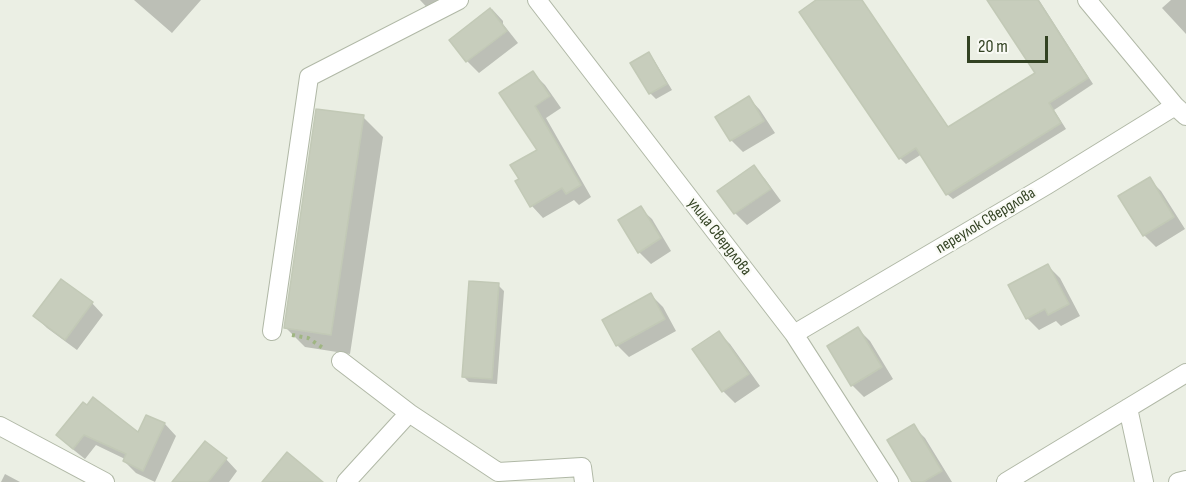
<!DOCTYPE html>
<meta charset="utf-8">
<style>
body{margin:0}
#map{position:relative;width:1186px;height:482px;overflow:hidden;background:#ebefe4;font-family:"Sofia Sans Condensed",sans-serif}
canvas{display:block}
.scale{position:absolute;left:967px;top:36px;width:81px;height:27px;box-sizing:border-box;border:3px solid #324222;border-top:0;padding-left:8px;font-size:18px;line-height:21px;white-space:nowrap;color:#324222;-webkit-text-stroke:4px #f9faf5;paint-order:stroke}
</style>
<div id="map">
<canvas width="1186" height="482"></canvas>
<div class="scale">20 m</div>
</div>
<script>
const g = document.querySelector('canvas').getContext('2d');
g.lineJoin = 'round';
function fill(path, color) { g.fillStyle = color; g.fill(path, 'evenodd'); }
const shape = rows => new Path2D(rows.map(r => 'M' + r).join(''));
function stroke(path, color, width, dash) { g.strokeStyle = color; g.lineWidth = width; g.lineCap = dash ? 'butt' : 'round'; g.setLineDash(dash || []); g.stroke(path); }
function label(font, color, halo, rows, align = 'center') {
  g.font = font + ' "Sofia Sans Condensed",sans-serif'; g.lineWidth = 4.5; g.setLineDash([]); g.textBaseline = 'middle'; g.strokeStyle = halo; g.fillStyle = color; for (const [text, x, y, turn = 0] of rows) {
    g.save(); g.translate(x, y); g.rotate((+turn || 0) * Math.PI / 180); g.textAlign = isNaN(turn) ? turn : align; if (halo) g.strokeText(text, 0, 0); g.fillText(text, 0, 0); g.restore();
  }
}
fill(shape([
 [134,0,201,0,172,33],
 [420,0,465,0,436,17],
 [819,0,862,0,949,128,1037,74,989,0,1039,0,1093,84,1054,110,1066,129,953,199,947,194,922,154,906,164,900,158,801,12],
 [1171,0,1186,0,1186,34,1162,8],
 [492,9,503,21,503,24,518,43,479,73,467,61,451,40],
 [649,54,654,60,672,90,656,99,650,93],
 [533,73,545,85,561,108,546,118,591,197,579,205,574,200,543,218,532,206,539,150,501,93],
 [749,98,760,110,775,133,743,152,731,140,717,118],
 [363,117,383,137,350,354,305,347,285,327],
 [753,167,765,179,781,201,747,225,735,213,720,191],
 [1149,179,1161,191,1185,229,1156,247,1144,235],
 [640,208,652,219,671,251,651,264,639,252],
 [1048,266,1060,278,1080,316,1061,326,1056,321,1039,330,1027,318],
 [498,285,504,291,497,384,469,382,463,376],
 [651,295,663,307,676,331,629,357,617,345],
 [92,303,103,315,77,350,47,328,35,316],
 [858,329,870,341,893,379,864,397,852,385],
 [719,333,730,344,760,386,735,403,723,391],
 [87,407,139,435,147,417,165,424,176,436,155,482,136,473,124,461,125,459,96,445,85,459,70,447,58,435],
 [913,426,925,438,952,482,914,482],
 [226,459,237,471,229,482,188,482],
 [5,474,20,482,1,482]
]), '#0003');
const building = shape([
 [816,0,862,0,948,127,1035,73,987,0,1038,0,1088,78,1049,103,1061,123,946,195,916,148,899,159,799,12,816,0],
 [490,8,507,31,466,62,449,40,490,8],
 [649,52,667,84,649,94,630,63,649,52],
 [533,71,550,96,535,106,581,185,566,194,562,188,530,207,515,181,519,179,510,165,537,150,499,93,533,71],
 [749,96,764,121,730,141,715,117,749,96],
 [316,109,364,115,331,335,284,328,316,109],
 [754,165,771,189,734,214,717,191,754,165],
 [1150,177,1174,217,1143,236,1118,196,1150,177],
 [641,206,661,238,638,253,618,220,641,206],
 [1048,264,1069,304,1048,315,1045,309,1026,319,1008,285,1048,264],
 [61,279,93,302,65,340,33,316,61,279],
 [469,281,499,283,492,379,462,377,469,281],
 [651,293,665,319,616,346,602,320,651,293],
 [858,327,882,367,851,386,827,346,858,327],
 [719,331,749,374,722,392,692,349,719,331],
 [93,397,138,432,146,415,165,423,143,471,123,461,126,454,84,435,73,449,56,435,83,402,87,405,93,397],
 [914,424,942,471,923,482,912,482,887,440,914,424],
 [205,441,227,458,208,482,172,482,205,441],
 [287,452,323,482,262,482,287,452]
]);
fill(building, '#c7cdbc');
stroke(building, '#c2c9b6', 1.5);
const minor = shape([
 [537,0,794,334,889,482],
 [1087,0,1175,106,1186,116],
 [272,331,309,77,459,0],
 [794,334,1047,185,1175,106],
 [341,361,409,413,346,482],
 [1128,408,1144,482],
 [409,413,498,472,582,467,584,482],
 [0,426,105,482],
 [1006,482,1186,373],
 [1178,482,1186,480]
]);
stroke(minor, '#b0b8a6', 20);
stroke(shape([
 [292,335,308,338,323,348]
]), '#9fb582', 4, [3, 4.5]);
stroke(minor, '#fff', 18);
label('16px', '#324222', '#f9faf5', [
 ["переулок Свердлова",986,221,-31],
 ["улица Свердлова",719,237,52]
]);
</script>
